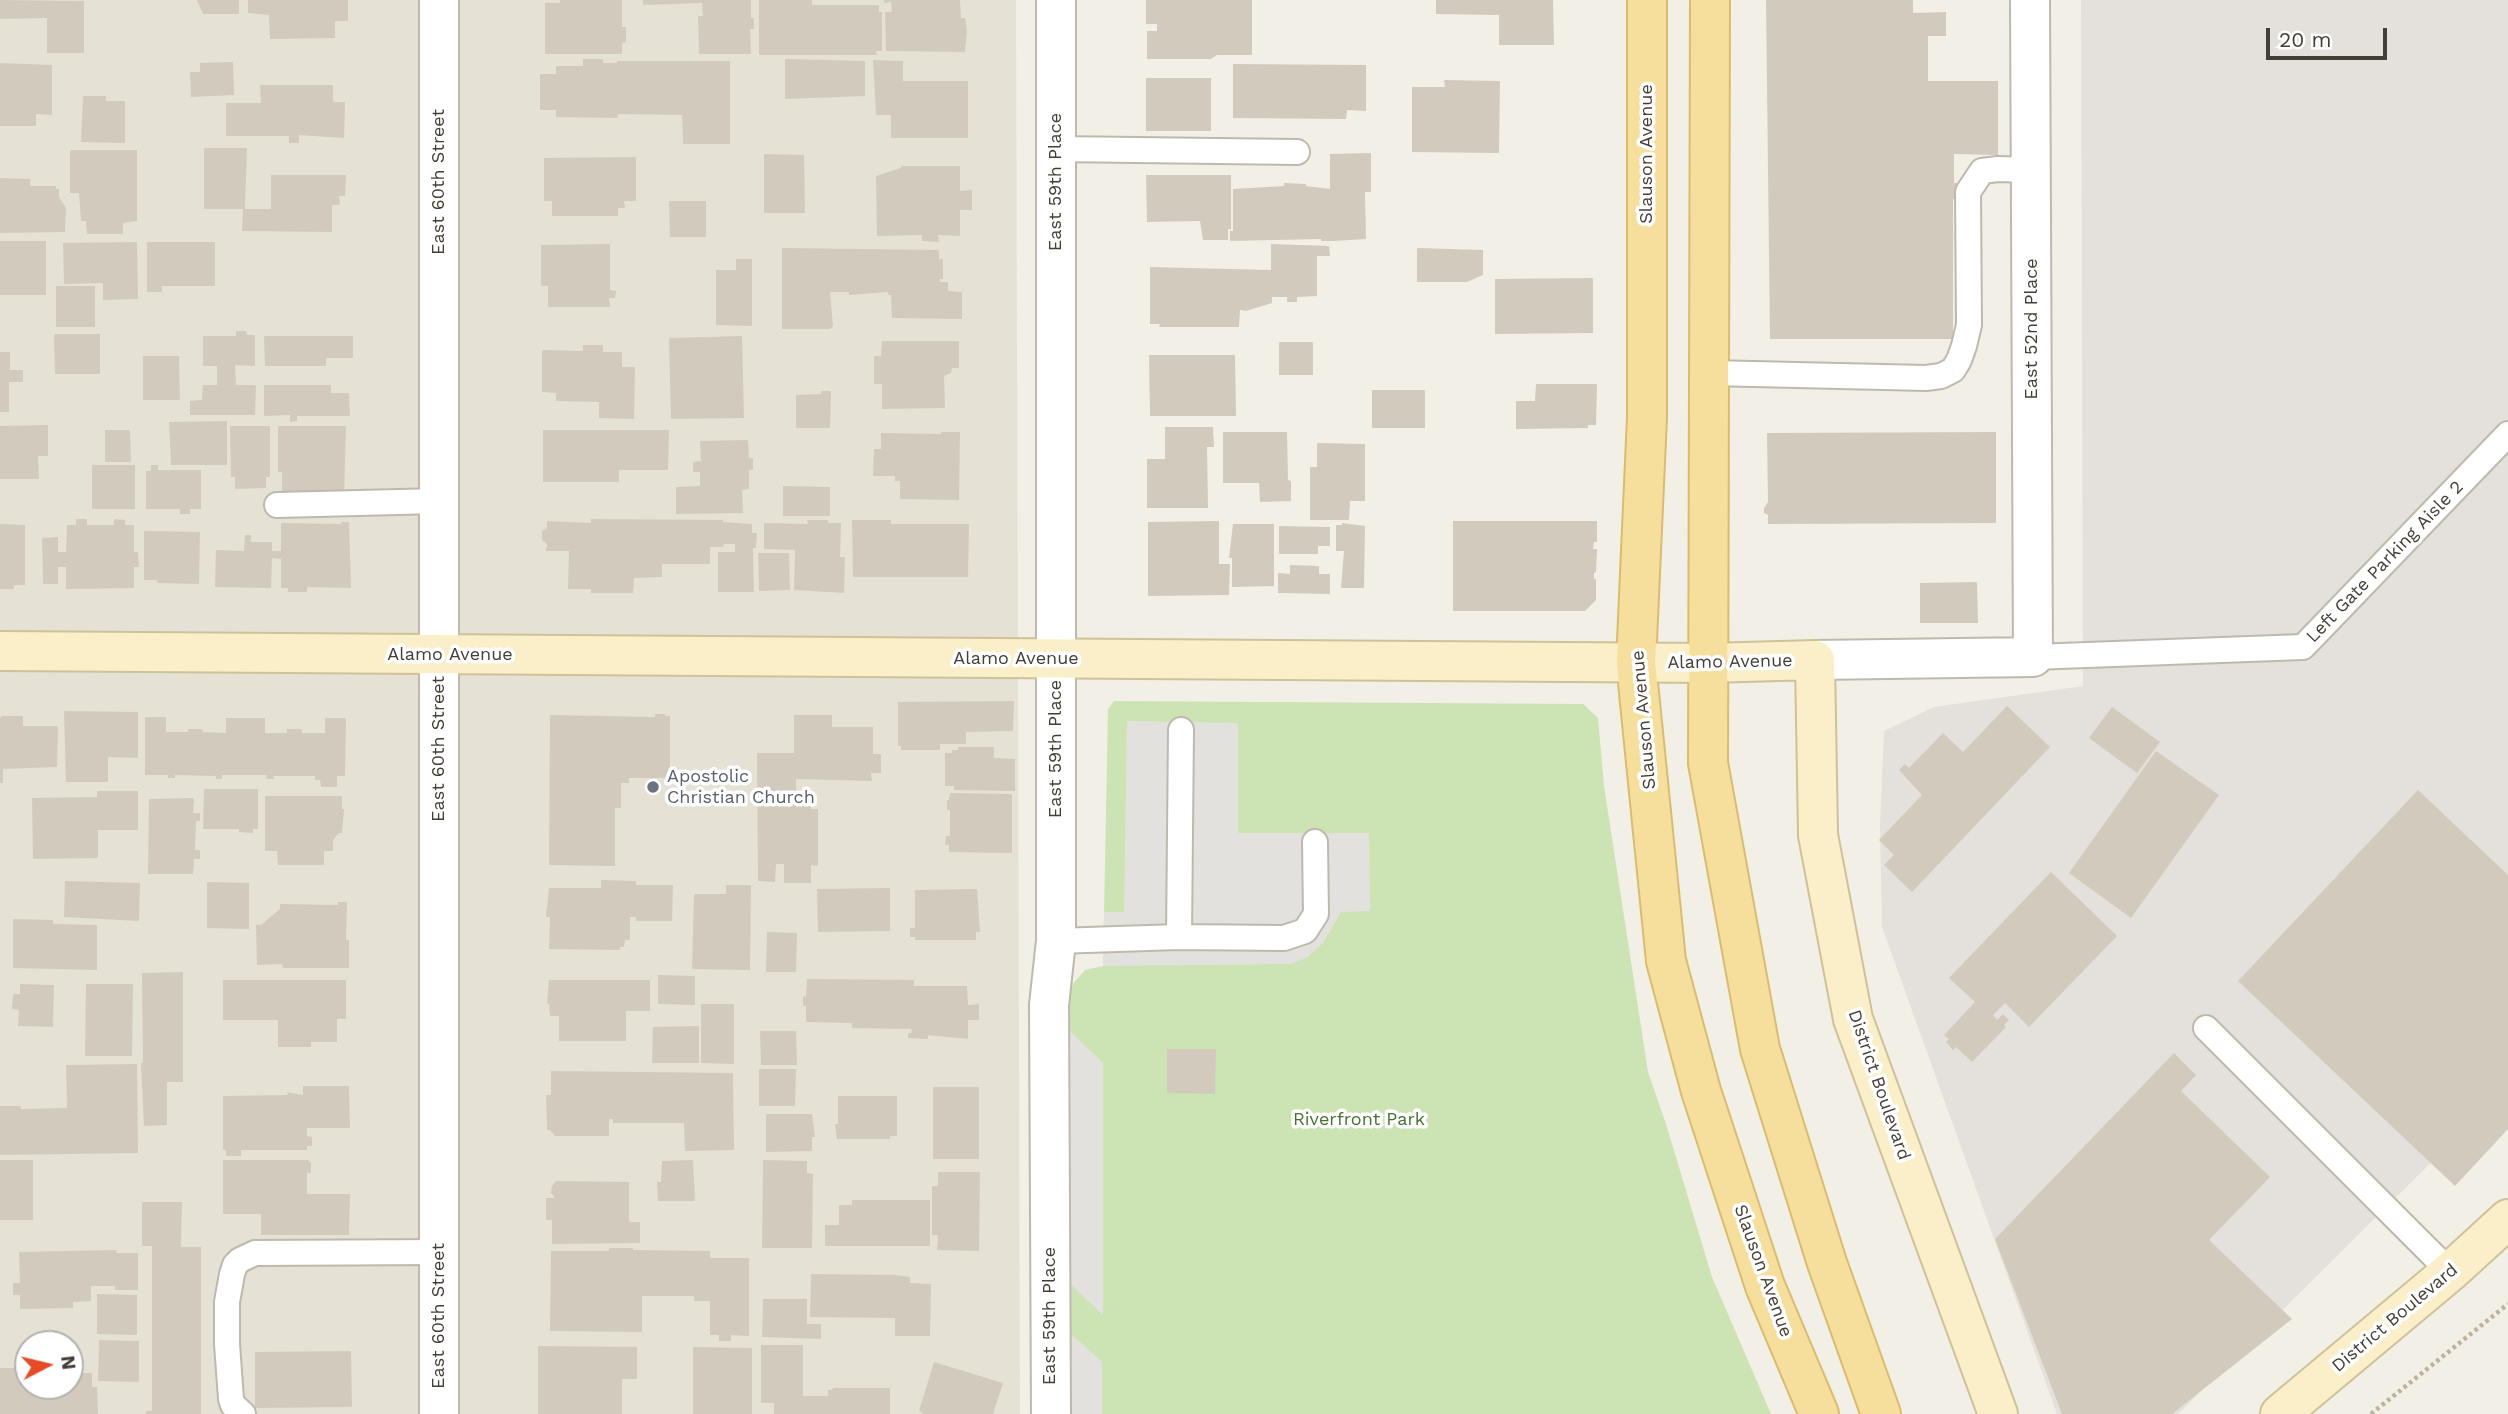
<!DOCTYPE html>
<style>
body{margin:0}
#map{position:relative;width:2508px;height:1414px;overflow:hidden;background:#f2efe7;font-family:"Work Sans",sans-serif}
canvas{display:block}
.north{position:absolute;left:14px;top:1330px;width:70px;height:70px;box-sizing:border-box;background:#fff;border:2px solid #b4b2af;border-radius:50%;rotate:83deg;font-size:19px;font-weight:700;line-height:28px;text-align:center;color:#443f36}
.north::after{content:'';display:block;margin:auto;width:24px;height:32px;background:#e84a28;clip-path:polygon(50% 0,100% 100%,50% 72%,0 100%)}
.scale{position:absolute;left:2266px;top:28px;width:121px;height:32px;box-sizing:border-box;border:4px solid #443f36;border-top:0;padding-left:9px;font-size:21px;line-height:24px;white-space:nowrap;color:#443f36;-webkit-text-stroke:5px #fff;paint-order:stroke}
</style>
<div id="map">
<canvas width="2508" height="1414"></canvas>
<div class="north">N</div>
<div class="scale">20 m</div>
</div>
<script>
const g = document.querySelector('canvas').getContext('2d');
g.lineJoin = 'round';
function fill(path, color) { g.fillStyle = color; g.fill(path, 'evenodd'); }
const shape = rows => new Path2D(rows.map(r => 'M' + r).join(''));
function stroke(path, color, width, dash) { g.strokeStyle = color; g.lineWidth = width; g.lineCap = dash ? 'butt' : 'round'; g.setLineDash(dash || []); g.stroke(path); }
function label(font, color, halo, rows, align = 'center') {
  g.font = font + ' "Work Sans",sans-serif'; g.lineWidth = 7; g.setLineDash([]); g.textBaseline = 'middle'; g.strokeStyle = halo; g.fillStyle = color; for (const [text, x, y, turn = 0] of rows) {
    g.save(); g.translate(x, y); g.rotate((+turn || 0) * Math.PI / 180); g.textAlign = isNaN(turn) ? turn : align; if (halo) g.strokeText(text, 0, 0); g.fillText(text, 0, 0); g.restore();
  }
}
fill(shape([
 [0,0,1016,0,1020,1414,0,1414],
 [28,1344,70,1344,70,1386,28,1386]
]), '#e5e1d5');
fill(shape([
 [2081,0,2508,0,2508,1086,2178,1414,2057,1414,1882,927,1880,826,1884,731,1934,707,2083,686]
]), '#e4e0db');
fill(shape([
 [1114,701,1583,704,1598,718,1604,786,1648,1072,1666,1124,1712,1277,1771,1414,1067,1414,1067,999,1073,984,1085,970,1103,966,1108,709]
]), '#cce3b3');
fill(shape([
 [1127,721,1238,723,1238,833,1369,833,1370,911,1341,912,1323,943,1308,957,1291,964,1103,966,1104,912,1124,912],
 [1067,1028,1103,1063,1103,1315,1066,1280],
 [1067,1330,1102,1362,1102,1414,1067,1414]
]), '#e3e1de');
fill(shape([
 [0,0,84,1,84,53,47,53,47,18,0,19],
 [197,0,239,0,239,14,203,14],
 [248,0,348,0,348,21,335,21,335,38,270,39,269,15,248,13],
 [560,0,622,0,622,27,626,27,626,42,622,43,622,54,545,54,545,3,560,3],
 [643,0,751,0,751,18,754,18,754,29,750,29,751,54,699,54,698,16,703,16,702,3,643,5],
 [759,0,812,0,812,5,879,5,879,12,882,12,882,51,876,51,877,55,759,55],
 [884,0,960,0,961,18,965,18,967,30,965,52,886,51,885,12,892,12,891,2,884,3],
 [1146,0,1252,0,1252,55,1217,55,1211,59,1147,59,1147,31,1157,31,1157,24,1146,24],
 [1436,0,1553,0,1554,45,1499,45,1499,15,1436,14],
 [1766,0,1913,0,1913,13,1946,12,1946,36,1928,36,1928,81,1998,81,1998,155,1954,154,1954,183,1963,183,1963,199,1953,199,1953,339,1770,339],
 [583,59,603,59,603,63,617,63,617,61,730,61,730,144,683,144,682,115,618,114,617,118,556,117,556,110,540,110,540,74,556,74,556,66,583,66],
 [785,59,865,61,865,96,785,99],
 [873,60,903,61,903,81,968,81,968,138,891,138,891,115,876,115],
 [233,62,234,95,191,97,190,72,200,72,200,63],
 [0,63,52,65,52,115,36,114,36,126,0,126],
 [1233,64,1366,65,1366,111,1347,110,1346,119,1233,118],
 [1146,78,1211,78,1211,131,1146,131],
 [1444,80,1500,81,1499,153,1412,152,1412,87,1445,87],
 [260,85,333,85,333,102,345,102,344,138,299,135,299,143,289,143,289,136,226,136,226,103,261,103],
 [83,96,106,96,106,101,125,101,125,143,81,142],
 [204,148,247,148,245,209,271,209,271,175,346,175,345,196,339,196,340,205,332,205,332,232,242,231,243,209,204,209],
 [70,150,137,150,137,221,123,223,123,234,87,234,86,221,81,221,79,193,70,193],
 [1371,153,1371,192,1365,192,1366,239,1333,241,1321,241,1321,239,1230,241,1230,231,1233,231,1233,189,1284,186,1284,183,1306,184,1306,186,1330,189,1330,154],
 [764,154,804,155,805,213,764,213],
 [636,157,636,201,624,201,625,208,618,208,618,216,552,216,552,201,544,201,544,158],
 [901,166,960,166,960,191,972,190,972,210,960,210,960,236,938,235,939,242,922,241,922,235,877,236,876,176,901,168],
 [1146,175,1231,175,1231,229,1228,229,1228,240,1203,240,1200,221,1147,222],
 [0,178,30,179,30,186,56,186,56,189,59,189,59,197,66,208,65,232,0,233],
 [669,201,706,201,706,237,670,237],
 [0,241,46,241,46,295,0,295],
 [137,242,138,299,103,300,103,283,64,284,63,243],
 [147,242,215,242,215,286,162,286,162,292,147,292],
 [610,244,610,290,616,291,615,298,609,298,610,307,548,307,548,286,541,286,541,245],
 [1271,244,1329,246,1330,256,1317,256,1317,296,1297,297,1297,302,1287,302,1287,297,1272,297,1272,303,1246,311,1240,310,1239,327,1159,327,1160,324,1150,324,1150,267,1271,270],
 [782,248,939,250,939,259,943,259,943,279,939,279,940,282,948,282,948,291,962,292,962,319,892,318,891,295,888,295,888,292,849,295,849,292,830,292,833,326,830,329,782,329],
 [1417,248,1483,250,1483,275,1467,282,1417,282],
 [736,259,752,259,752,326,716,325,716,270,736,270],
 [1593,278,1593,333,1495,334,1495,279],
 [56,286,95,286,95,327,56,327],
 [236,331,246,331,247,335,255,335,255,366,235,365,236,385,256,385,255,415,190,415,190,401,202,400,203,385,217,385,217,366,203,366,203,336,236,336],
 [54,334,100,334,100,374,55,374],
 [264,336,353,336,353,358,326,358,326,366,265,366],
 [742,336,744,418,671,419,669,338],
 [882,341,959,341,959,368,952,368,951,373,944,376,945,408,882,409,882,384,874,384,874,356,881,356],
 [1279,342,1313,342,1313,375,1279,375],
 [583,345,603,345,603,352,622,352,622,367,635,367,634,419,599,418,599,402,556,401,556,393,542,392,542,350,583,351],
 [0,352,10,352,10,370,23,370,23,382,9,382,9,412,0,412],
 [1149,355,1235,355,1236,416,1150,416],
 [143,356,179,356,180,400,143,400],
 [1536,384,1597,384,1596,425,1588,425,1588,428,1516,429,1516,401,1535,401],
 [264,385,331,385,331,393,349,393,350,416,297,416,297,421,290,422,290,415,264,416],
 [1372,390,1425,390,1425,428,1372,428],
 [821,391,831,391,830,428,796,428,796,395,821,394],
 [227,421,227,465,171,465,169,422],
 [48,425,48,456,38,456,39,479,0,479,0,426],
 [230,426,270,426,270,477,266,477,266,488,235,489,235,477,231,477],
 [278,426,346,426,344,496,282,496,282,472,278,472],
 [1165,427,1213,427,1214,447,1207,447,1208,508,1147,508,1147,459,1165,459],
 [105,430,130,430,131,462,105,462],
 [543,430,669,430,668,470,619,470,619,482,543,482],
 [941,432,960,432,959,500,900,499,900,481,895,481,895,476,873,476,874,449,881,449,881,433,941,434],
 [1223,432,1287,432,1288,480,1291,481,1291,501,1260,502,1259,483,1223,483],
 [1996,432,1996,523,1768,524,1768,515,1764,513,1764,508,1768,502,1767,433],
 [748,440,749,458,753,458,753,470,749,470,749,489,742,490,743,513,676,514,676,487,700,486,700,472,693,472,693,462,701,461,700,441],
 [1317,443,1365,444,1365,501,1350,501,1349,520,1310,520,1310,467,1317,467],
 [92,465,135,465,135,509,92,509],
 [151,465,158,465,158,470,201,470,201,509,190,509,190,514,180,514,180,509,146,509,146,471,151,471],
 [783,486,830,487,830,516,783,516],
 [76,519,87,519,87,525,114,525,114,519,125,520,125,525,134,525,134,552,138,552,139,567,134,567,134,588,66,589,66,567,58,567,58,584,43,584,42,538,58,537,58,552,66,552,67,525,76,525],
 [591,519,723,520,723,522,752,524,752,533,757,533,756,548,753,548,754,592,718,592,718,552,735,552,735,544,724,544,723,547,710,547,710,564,662,564,662,577,634,578,633,593,591,593,591,589,568,589,569,551,546,551,547,544,542,540,542,531,547,528,547,521,591,523],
 [807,520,828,520,828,523,841,523,840,557,845,557,844,593,794,590,795,550,764,549,764,523,808,524],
 [852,520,891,520,891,524,969,524,968,577,853,577],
 [1219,521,1219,564,1230,564,1229,595,1148,596,1148,522],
 [1453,521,1597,521,1597,542,1594,542,1593,549,1597,549,1596,572,1594,573,1594,579,1596,579,1596,600,1585,611,1453,611],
 [341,522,349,522,351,588,307,587,307,592,288,592,288,588,281,588,281,559,272,558,271,588,215,587,216,550,244,551,245,535,251,535,251,542,272,542,272,551,281,551,281,523,341,524],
 [1342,523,1365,526,1364,588,1341,588,1344,551,1336,551,1336,525,1342,525],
 [0,524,25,525,25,585,14,585,14,589,0,589],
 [1233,524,1274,524,1274,586,1232,587,1232,558,1229,558],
 [1279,526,1330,527,1330,546,1318,546,1318,554,1279,554],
 [144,531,200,532,199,584,158,583,156,580,144,580],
 [758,553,789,553,790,590,759,591],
 [1290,565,1319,566,1319,574,1330,574,1330,594,1278,593,1278,573,1290,574],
 [1977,582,1978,623,1920,623,1920,583],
 [1014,701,1013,731,966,732,966,744,940,744,940,750,901,750,901,746,898,746,898,702],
 [2007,706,2050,747,1912,892,1884,865,1894,855,1879,840,1922,795,1899,770,1905,764,1909,768,1943,733,1963,752],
 [2112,707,2160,742,2137,773,2089,738],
 [64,711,138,712,138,758,108,757,108,782,66,782],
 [655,714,665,714,665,716,670,716,670,778,629,778,629,783,621,783,621,808,615,808,615,866,549,865,550,715,655,717],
 [794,715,832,715,832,727,873,727,873,754,881,754,881,773,871,773,872,781,796,779,796,792,811,791,812,796,814,797,815,806,811,805,811,809,818,809,818,866,811,865,811,883,784,883,784,864,776,864,775,882,758,881,757,753,794,753],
 [2,716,23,716,23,726,58,726,57,767,3,769,3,783,0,783,0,718],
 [145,717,166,717,166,732,188,732,188,729,202,729,203,732,226,733,226,718,265,718,265,733,287,733,287,729,302,729,302,733,325,733,325,718,346,718,345,776,337,776,337,787,321,787,320,780,315,780,315,776,273,776,274,779,266,779,267,775,222,775,222,779,216,779,216,776,175,775,175,778,168,778,168,775,145,775],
 [958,747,994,747,994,758,1015,759,1015,791,954,790,954,786,945,786,945,753,952,753,952,750,958,750],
 [2156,751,2219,795,2131,918,2069,873],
 [204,789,258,789,258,829,253,829,253,833,239,832,239,829,203,829],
 [2418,790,2508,875,2508,1129,2455,1186,2238,981],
 [97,791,138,791,138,830,98,830,98,858,33,859,32,798,97,797],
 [950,793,1012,794,1012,853,949,852,949,845,945,845,946,836,950,836,950,810,947,810,947,800,949,800],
 [265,796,342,796,342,809,344,809,342,833,339,833,333,840,333,851,324,851,324,865,278,865,277,851,265,851],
 [194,798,193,813,200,813,200,821,196,821,195,850,200,850,200,859,194,859,193,874,148,874,149,799],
 [2051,872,2117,936,2029,1027,2005,1003,1993,1015,1997,1020,2003,1014,2009,1020,2004,1025,2006,1027,1972,1062,1956,1047,1953,1050,1946,1042,1949,1039,1944,1035,1975,1002,1949,978],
 [601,880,636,881,636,885,673,885,672,921,636,921,636,917,630,917,630,940,625,940,624,947,620,947,620,950,549,949,550,917,546,917,549,888,601,888],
 [65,881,140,883,139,921,64,917],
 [207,882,249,883,249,929,207,928],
 [726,885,751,885,750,970,692,969,694,894,726,894],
 [890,888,890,931,818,932,817,889],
 [977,889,980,932,976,932,976,940,915,940,915,937,910,937,910,928,915,928,915,890],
 [338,902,347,902,346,940,349,940,349,968,283,968,282,964,257,965,256,925,261,925,280,909,280,904,338,905],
 [13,919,53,920,53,924,97,925,97,970,13,968],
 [767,932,797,933,796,972,766,972],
 [183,972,183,1082,167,1082,167,1125,144,1126,141,1063,143,1063,142,973],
 [658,975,695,976,695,1005,658,1004],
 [807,979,914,980,914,986,967,986,968,1005,979,1004,979,1020,968,1020,968,1039,928,1035,928,1039,908,1038,908,1033,911,1033,912,1029,852,1028,852,1023,806,1022,806,1006,803,1006,803,996,806,997],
 [223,980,346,980,346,1019,337,1019,337,1042,311,1042,311,1047,278,1047,278,1020,223,1020],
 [549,980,650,980,650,1011,626,1011,626,1041,559,1041,559,1016,550,1016,549,1003,547,1004],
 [20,984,54,985,53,1027,18,1026,19,1010,12,1009,13,994,20,994],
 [86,984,133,984,132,1056,85,1056],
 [701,1004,734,1004,734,1064,701,1063],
 [699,1026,699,1063,652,1063,653,1027],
 [760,1031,796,1031,797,1065,761,1065],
 [1167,1049,1216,1049,1215,1094,1167,1093],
 [2174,1053,2196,1075,2181,1091,2270,1177,2209,1240,2292,1319,2172,1414,2062,1414,1995,1239],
 [137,1064,138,1153,0,1155,0,1106,21,1106,21,1109,67,1108,66,1065],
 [759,1069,796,1069,795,1106,759,1106],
 [551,1071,733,1073,734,1150,685,1151,684,1123,613,1123,613,1119,609,1119,609,1136,555,1136,550,1130,547,1130,546,1095,551,1095],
 [303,1086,349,1086,350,1128,307,1128,307,1136,312,1137,312,1146,307,1146,307,1150,241,1150,241,1156,226,1156,226,1150,223,1150,223,1096,288,1095,287,1092,303,1095],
 [933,1087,979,1087,979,1159,933,1159],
 [838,1096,897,1096,897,1136,890,1136,890,1139,837,1139,835,1124,838,1124],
 [766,1114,812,1114,815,1137,812,1137,812,1151,766,1152],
 [0,1160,33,1160,33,1220,0,1220],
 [223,1160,308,1160,311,1163,311,1173,307,1173,307,1194,350,1194,349,1235,261,1235,261,1214,223,1214],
 [693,1160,695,1201,658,1201,657,1182,661,1182,662,1161],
 [763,1160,807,1161,807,1173,813,1174,812,1248,762,1248],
 [938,1172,980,1172,979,1251,937,1250,938,1235,932,1235,932,1186,938,1186],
 [556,1181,629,1182,629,1222,640,1222,640,1243,552,1244,552,1220,546,1220,546,1198,555,1198,551,1193,552,1186],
 [852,1200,930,1200,930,1246,825,1246,825,1225,839,1225,839,1205,852,1205],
 [142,1202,182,1202,181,1247,201,1247,201,1414,146,1414,146,1411,152,1411,152,1246,142,1246],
 [609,1248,633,1248,633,1250,710,1251,710,1258,749,1258,749,1336,731,1335,731,1341,719,1341,719,1335,710,1335,710,1301,694,1301,694,1296,642,1296,642,1332,550,1331,551,1251,609,1251],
 [117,1250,116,1253,138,1253,138,1290,115,1290,115,1286,91,1286,91,1301,73,1302,73,1308,20,1309,20,1295,13,1295,13,1283,20,1283,19,1252],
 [811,1274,897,1275,910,1277,910,1283,931,1284,930,1336,895,1336,895,1318,810,1317],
 [97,1294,137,1295,137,1335,97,1334],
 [763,1299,807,1299,807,1324,821,1324,821,1339,762,1337],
 [99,1340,139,1341,139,1382,98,1381],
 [761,1345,803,1345,803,1396,828,1396,828,1390,832,1390,833,1388,890,1388,890,1414,774,1414,774,1403,761,1403],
 [538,1346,637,1347,637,1379,622,1379,622,1414,538,1414],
 [693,1347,752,1348,752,1414,693,1414],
 [351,1351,352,1407,255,1408,255,1352],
 [19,1362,28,1362,28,1386,70,1386,70,1373,92,1373,92,1387,97,1387,98,1414,0,1414,0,1368,19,1368],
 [934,1362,1003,1383,993,1414,922,1414,922,1412,919,1411]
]), '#d2cbbd');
const lane = shape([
 [1056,149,1297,152],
 [1710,373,1926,378,1941,376,1953,370,1959,360,1964,346,1969,325,1968,192,1982,171,1998,169,2031,170],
 [277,505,439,501],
 [2033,657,2303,647,2508,434],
 [1179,937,1284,938,1305,931,1316,914,1315,842],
 [1056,941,1179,937,1181,730],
 [2206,1028,2450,1272],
 [243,1414,233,1405,231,1399,227,1344,227,1302,232,1274,235,1265,240,1260,255,1253,439,1252]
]);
const street = shape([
 [1815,660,2033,657,2030,0],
 [439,1414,439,0],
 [1051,1414,1049,1005,1056,941,1056,0]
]);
const secondary = shape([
 [0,651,1708,663,1815,660,1818,835,1853,1019,1998,1414],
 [2280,1414,2450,1272,2508,1219]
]);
const primary = shape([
 [1647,0,1647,417,1636,663,1666,961,1701,1091,1765,1286,1819,1414],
 [1710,0,1708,763,1760,1049,1827,1263,1881,1414]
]);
stroke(lane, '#bfb9ad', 28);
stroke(street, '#bfb9ad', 42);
stroke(secondary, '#cec299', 42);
stroke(primary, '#d9bc6d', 42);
stroke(shape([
 [2371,1414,2508,1304]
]), '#bdb29c', 4.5, [3.5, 3.5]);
stroke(lane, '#fff', 24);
stroke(street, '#fff', 38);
stroke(secondary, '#faefc8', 38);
stroke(primary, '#f6df9c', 38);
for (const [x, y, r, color] of [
 [653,787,7,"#6b7280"]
]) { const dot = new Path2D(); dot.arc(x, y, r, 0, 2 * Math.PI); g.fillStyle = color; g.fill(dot); stroke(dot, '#fff', 2.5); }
label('18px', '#443f36', '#fff', [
 ["Slauson Avenue",1647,154,-90],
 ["East 60th Street",439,182,-90],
 ["East 59th Place",1056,182,-90],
 ["East 52nd Place",2032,329,-90],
 ["Left Gate Parking Aisle 2",2385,562,-46],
 ["Alamo Avenue",450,655],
 ["Alamo Avenue",1016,659],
 ["Alamo Avenue",1730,662,-1],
 ["Slauson Avenue",1644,720,-95],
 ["East 60th Street",439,749,-90],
 ["East 59th Place",1056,749,-90],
 ["District Boulevard",1879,1085,71],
 ["Slauson Avenue",1763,1271,70],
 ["East 60th Street",439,1316,-90],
 ["East 59th Place",1050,1316,-90],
 ["District Boulevard",2395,1318,-40]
]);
label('18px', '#5b616d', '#fff', [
 ["Apostolic",667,777],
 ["Christian Church",667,798]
], 'left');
label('18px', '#46712f', '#fff', [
 ["Riverfront Park",1359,1120]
]);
</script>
